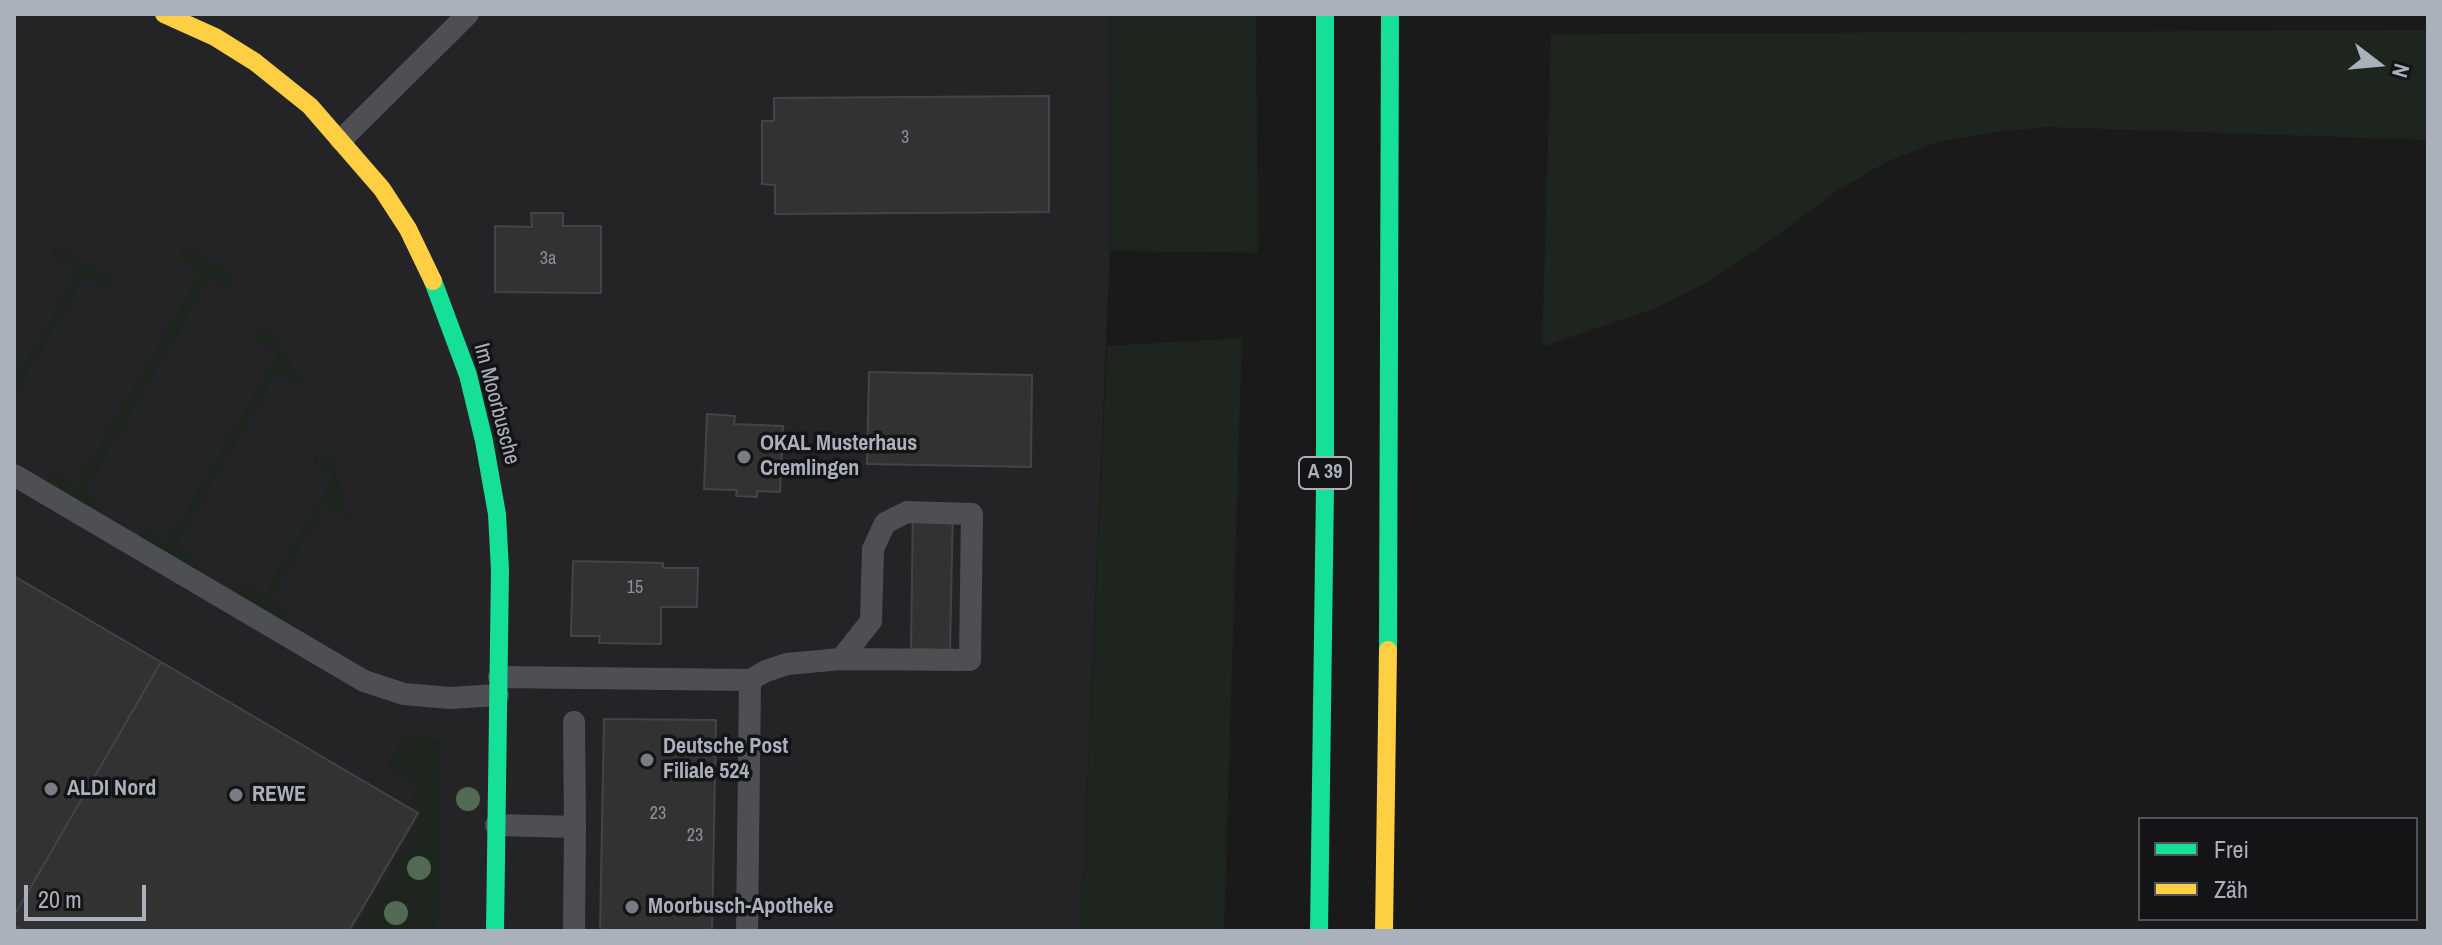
<!DOCTYPE html>
<meta charset="utf-8">
<style>
body{margin:0}
#map{position:relative;width:2442px;height:945px;overflow:hidden;background:#1a1a1b;font-family:"Archivo Narrow",sans-serif}
canvas{display:block}
.frame{position:absolute;inset:0;border:16px solid #aab0bc;pointer-events:none}
.legend{position:absolute;left:2138px;top:817px;width:280px;height:104px;box-sizing:border-box;background:#141417;border:2px solid #505259;margin:0;padding:10px 14px;list-style:none;font-size:24px;color:#aab0bc}
.legend li{display:flex;align-items:center;gap:16px;height:40px}
.legend b{width:40px;border:2px solid #505259}
.north{position:absolute;left:2338px;top:24px;width:80px;height:80px;-webkit-text-stroke:6px #141417;paint-order:stroke;rotate:106deg;font-size:22px;font-weight:700;line-height:32px;text-align:center;color:#aab0bc}
.north::after{content:'';display:block;margin:auto;width:28px;height:36px;background:#aab0bc;clip-path:polygon(50% 0,100% 100%,50% 72%,0 100%)}
.scale{position:absolute;left:24px;top:885px;width:122px;height:36px;box-sizing:border-box;border:4px solid #aab0bc;border-top:0;padding-left:10px;font-size:24px;line-height:28px;white-space:nowrap;color:#aab0bc;-webkit-text-stroke:6px #141417;paint-order:stroke}
</style>
<div id="map">
<canvas width="2442" height="945"></canvas>
<div class="frame"></div>
<ul class="legend">
<li><b style="height:10px;background:#16e098"></b>Frei</li>
<li><b style="height:10px;background:#ffcf43"></b>Zäh</li>
</ul>
<div class="north">N</div>
<div class="scale">20 m</div>
</div>
<script>
const g = document.querySelector('canvas').getContext('2d');
g.lineJoin = 'round';
function fill(path, color) { g.fillStyle = color; g.fill(path, 'evenodd'); }
const shape = rows => new Path2D(rows.map(r => 'M' + r).join(''));
function stroke(path, color, width, dash) { g.strokeStyle = color; g.lineWidth = width; g.lineCap = dash ? 'butt' : 'round'; g.setLineDash(dash || []); g.stroke(path); }
function label(font, color, halo, rows, align = 'center') {
  g.font = font + ' "Archivo Narrow",sans-serif'; g.lineWidth = 7; g.setLineDash([]); g.textBaseline = 'middle'; g.strokeStyle = halo; g.fillStyle = color; for (const [text, x, y, turn = 0] of rows) {
    g.save(); g.translate(x, y); g.rotate((+turn || 0) * Math.PI / 180); g.textAlign = isNaN(turn) ? turn : align; if (halo) g.strokeText(text, 0, 0); g.fillText(text, 0, 0); g.restore();
  }
}
fill(shape([
 [14,14,1109,14,1110,251,1081,931,14,931]
]), '#242427');
fill(shape([
 [1109,14,1256,14,1258,253,1110,251],
 [2428,30,2428,140,2047,127,1997,132,1941,141,1888,161,1835,192,1770,241,1708,282,1654,309,1542,347,1551,34],
 [56,247,112,280,108,287,86,275,14,396,14,380,79,270,52,254],
 [184,247,236,277,229,289,210,279,84,493,105,506,101,514,46,482,50,473,75,486,97,449,200,273,177,259],
 [260,329,268,331,272,336,301,377,298,383,278,371,175,547,200,562,196,569,138,535,141,528,166,543,175,530,278,353,254,338],
 [1242,338,1224,931,1081,931,1107,346],
 [320,452,327,453,334,461,348,518,325,506,270,599,290,612,285,622,232,590,237,581,263,596,335,474,314,461,316,454],
 [403,738,440,740,437,931,355,931,423,812,408,803,418,785,386,766]
]), '#1d251e');
const building = shape([
 [1049,96,1049,212,775,214,775,185,762,184,762,121,774,121,774,98,1049,96],
 [531,213,563,213,563,226,601,226,601,293,495,292,495,226,532,227,531,213],
 [869,372,1032,375,1031,467,867,464,869,372],
 [707,414,735,416,734,424,783,426,780,492,757,491,757,497,736,496,737,490,704,489,707,414],
 [913,504,953,505,950,650,911,649,913,504],
 [573,561,663,563,663,568,698,568,697,607,661,607,661,644,599,643,600,636,571,636,573,561],
 [14,576,161,662,14,916,14,576],
 [161,662,418,813,349,931,23,931,14,926,14,916,161,662],
 [604,719,716,720,712,931,600,931,604,719]
]);
fill(building, '#323233');
stroke(building, '#434447', 2);
stroke(shape([
 [341,140,468,14],
 [14,475,364,681,404,694,450,698,498,695],
 [499,677,750,680,766,671,787,664,841,659,970,660,972,514,907,512,885,523,873,549,871,621,841,659],
 [574,722,575,827],
 [496,825,575,827,574,931],
 [747,931,750,680]
]), '#4e4f53', 22);
stroke(shape([
 [433,281,468,375,484,441,497,514,500,570,495,931],
 [1388,650,1390,14],
 [1319,931,1325,487,1325,14]
]), '#16e098', 18);
stroke(shape([
 [164,14,215,37,255,62,310,106,382,189,408,229,433,281],
 [1384,931,1388,650]
]), '#ffcf43', 18);
g.fillStyle = '#526953';
for (const [x, y] of [
 [468,799],
 [419,868],
 [396,913]
]) { g.beginPath(); g.arc(x, y, 12, 0, 2 * Math.PI); g.fill(); }
for (const [x, y, r, color] of [
 [744,457,8,"#787c84"],
 [647,760,8,"#787c84"],
 [51,789,8,"#787c84"],
 [236,795,8,"#787c84"],
 [632,907,8,"#787c84"]
]) { const dot = new Path2D(); dot.arc(x, y, r, 0, 2 * Math.PI); g.fillStyle = color; g.fill(dot); stroke(dot, '#141417', 3); }
label('18px', '#8c909a', null, [
 ["3",905,138],
 ["3a",548,259],
 ["15",635,588],
 ["23",658,814],
 ["23",695,836]
]);
for (const [x, y, w] of [
 [1325,473,52]
]) { const box = new Path2D(); box.roundRect(x - w / 2, y - 16, w, 32, 6); g.fillStyle = '#141417'; g.fill(box); stroke(box, '#aab0bc', 2); }
label('bold 20px', '#aab0bc', null, [
 ["A 39",1325,473]
]);
label('22px', '#aab0bc', '#141417', [
 ["Im Moorbusche",496,404,75]
]);
label('bold 22px', '#aab0bc', '#141417', [
 ["OKAL Musterhaus",760,444],
 ["Cremlingen",760,469],
 ["Deutsche Post",663,747],
 ["Filiale 524",663,772],
 ["ALDI Nord",67,789],
 ["REWE",252,795],
 ["Moorbusch-Apotheke",648,907]
], 'left');
</script>
